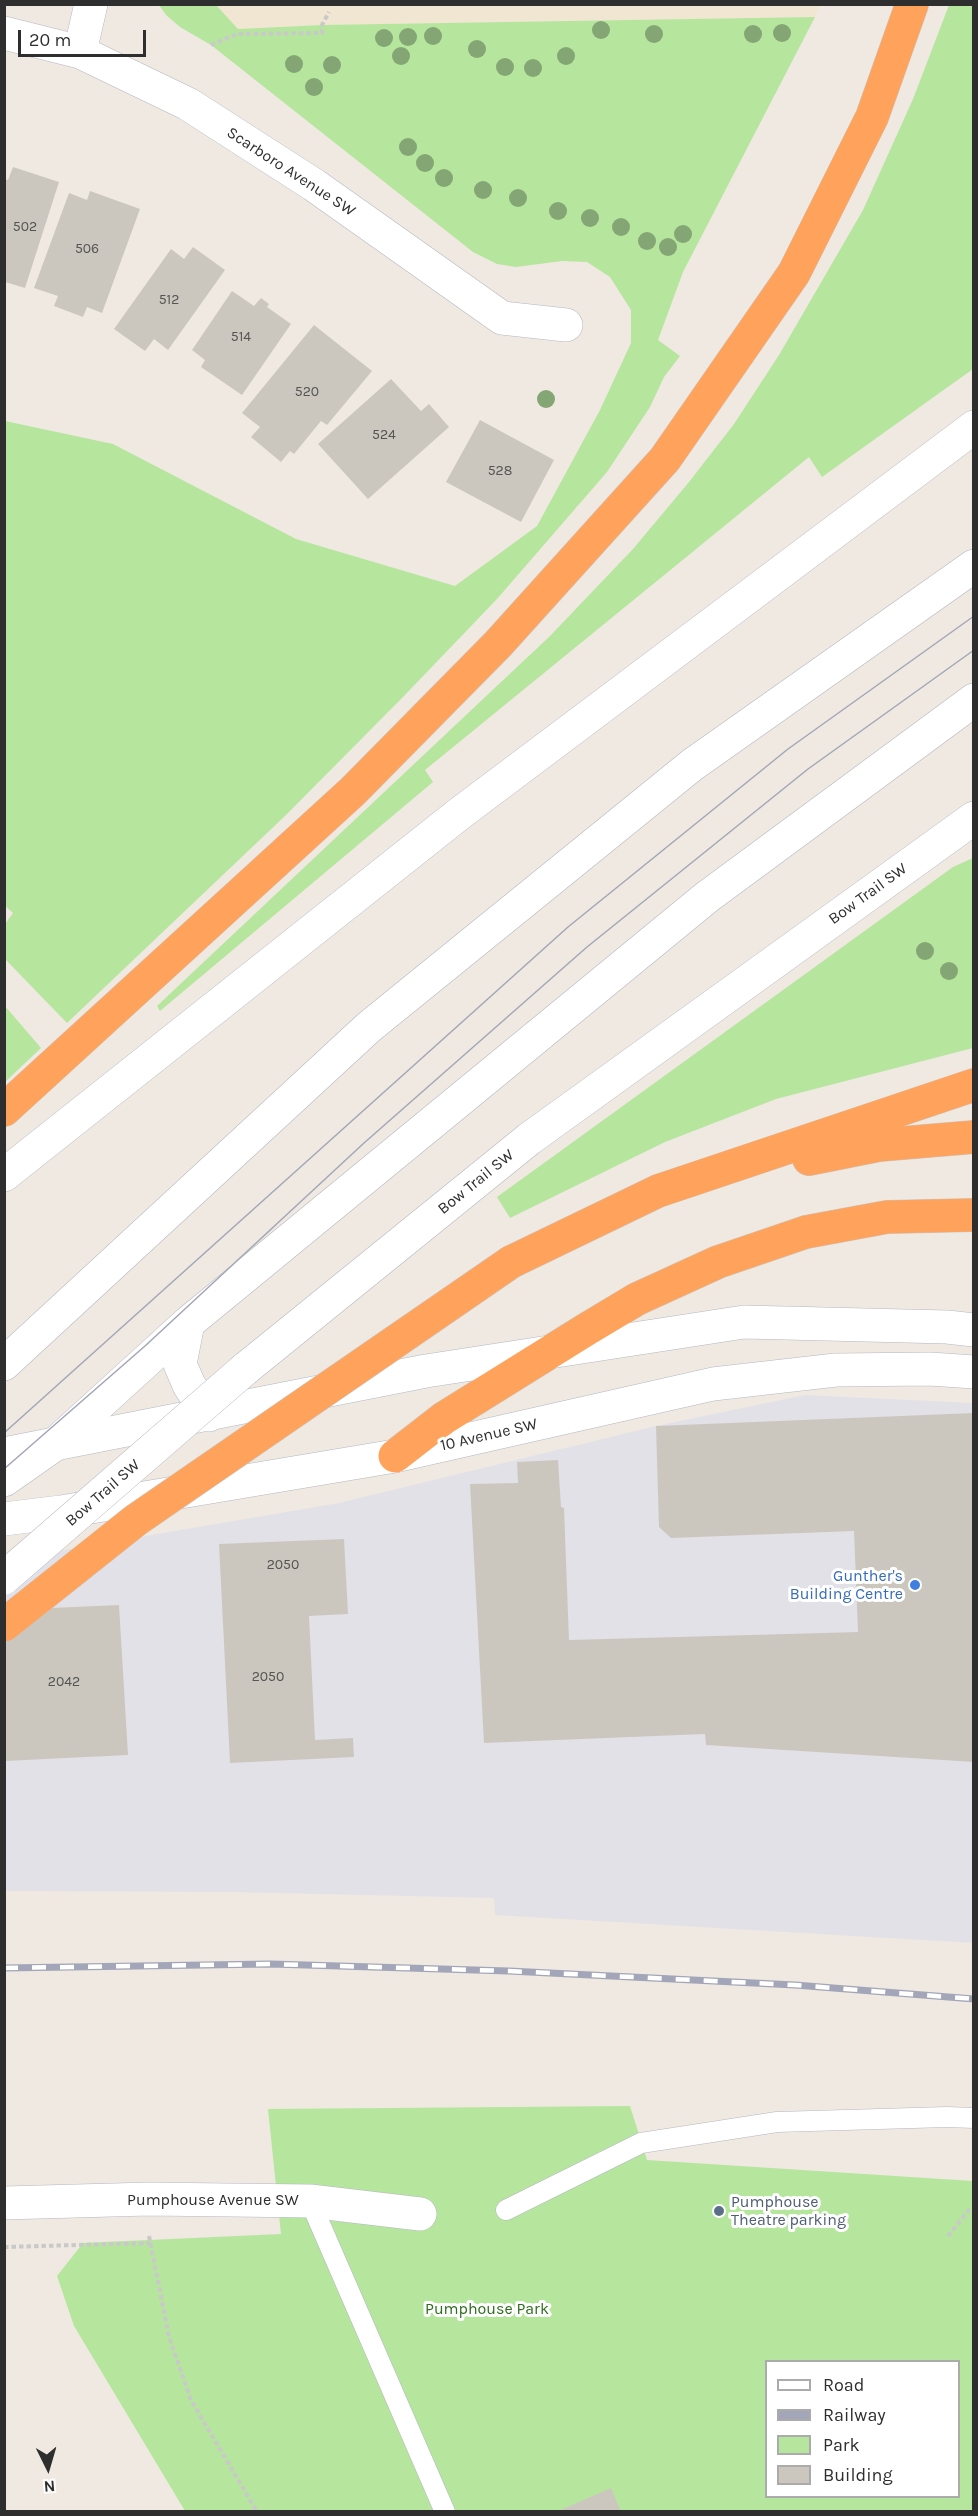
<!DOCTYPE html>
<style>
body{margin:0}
#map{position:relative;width:978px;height:2516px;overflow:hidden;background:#efe9e1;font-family:Karla,sans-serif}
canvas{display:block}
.frame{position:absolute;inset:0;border:6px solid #2e2e2e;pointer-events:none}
.legend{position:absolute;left:765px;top:2360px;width:195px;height:138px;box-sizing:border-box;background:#fff;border:2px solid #ababab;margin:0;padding:8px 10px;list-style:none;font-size:18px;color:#2e2e2e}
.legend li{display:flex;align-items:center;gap:12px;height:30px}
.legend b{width:30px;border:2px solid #ababab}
.north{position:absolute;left:18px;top:2438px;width:60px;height:60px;-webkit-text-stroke:4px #fff;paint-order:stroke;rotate:175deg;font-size:16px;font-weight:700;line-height:24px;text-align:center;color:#2e2e2e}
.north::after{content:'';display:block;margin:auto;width:21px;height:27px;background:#2e2e2e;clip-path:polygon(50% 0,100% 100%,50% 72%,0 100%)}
.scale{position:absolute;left:18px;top:30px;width:128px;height:27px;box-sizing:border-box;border:3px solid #2e2e2e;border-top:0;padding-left:8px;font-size:18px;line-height:21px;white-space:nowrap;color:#2e2e2e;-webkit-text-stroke:4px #fff;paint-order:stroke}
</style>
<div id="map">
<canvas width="978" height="2516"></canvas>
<div class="frame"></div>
<ul class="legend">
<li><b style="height:8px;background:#fff"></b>Road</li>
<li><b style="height:8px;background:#a3a6b8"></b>Railway</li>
<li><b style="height:16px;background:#b6e59e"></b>Park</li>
<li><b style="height:16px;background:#cbc7bf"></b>Building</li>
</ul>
<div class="north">N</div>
<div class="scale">20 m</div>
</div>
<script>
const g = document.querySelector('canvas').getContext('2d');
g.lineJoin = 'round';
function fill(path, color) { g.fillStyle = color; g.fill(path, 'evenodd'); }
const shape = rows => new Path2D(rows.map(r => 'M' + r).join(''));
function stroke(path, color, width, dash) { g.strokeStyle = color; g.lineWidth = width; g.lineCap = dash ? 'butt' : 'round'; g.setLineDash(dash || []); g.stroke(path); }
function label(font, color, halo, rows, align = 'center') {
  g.font = font + ' Karla,sans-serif'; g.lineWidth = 6; g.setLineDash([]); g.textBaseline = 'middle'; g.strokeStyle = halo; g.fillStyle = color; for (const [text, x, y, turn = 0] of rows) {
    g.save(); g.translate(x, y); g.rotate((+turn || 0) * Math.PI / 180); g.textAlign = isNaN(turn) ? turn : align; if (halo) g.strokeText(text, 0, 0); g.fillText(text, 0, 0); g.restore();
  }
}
fill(shape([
 [805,1395,973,1403,973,1943,495,1915,494,1898,233,1892,5,1891,5,1560,339,1503,656,1426]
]), '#e3e1e8');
fill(shape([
 [216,5,820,5,815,17,322,25,238,29]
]), '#f0e6d1');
fill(shape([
 [159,5,216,5,238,29,322,25,815,17,683,272,658,340,680,356,664,377,650,407,607,472,497,599,401,699,286,815,67,1023,5,959,5,924,13,913,4,905,5,421,113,444,296,539,455,586,537,526,600,410,631,343,631,310,610,277,587,262,562,261,516,267,497,264,473,252,211,45,180,27,166,15],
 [949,5,973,5,973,369,822,477,809,457,425,770,433,782,160,1011,157,1006,550,636,633,549,689,482,734,424,779,355,863,210,913,99],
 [973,858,973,1048,776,1099,665,1142,510,1218,497,1197,953,867],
 [5,1006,41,1048,5,1082,4,1082],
 [630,2106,647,2160,973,2181,973,2511,185,2511,74,2326,57,2276,83,2243,281,2234,268,2109],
 [766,2362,958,2362,958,2496,766,2496]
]), '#b6e59e');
fill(shape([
 [13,167,59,182,25,288,5,282,4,179,8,180],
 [90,191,140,209,102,313,87,307,83,317,54,306,58,296,34,288,69,193,87,200],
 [193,247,225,270,168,350,154,339,145,351,114,329,171,249,184,259],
 [232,291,254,306,261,298,269,304,267,307,291,324,242,395,201,367,205,360,192,350],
 [314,325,372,371,327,425,321,421,294,454,290,451,281,462,251,437,260,427,242,413],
 [391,379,421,411,429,404,449,427,368,499,318,444],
 [480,420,554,460,521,522,446,482],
 [974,1413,974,1762,706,1745,705,1734,484,1743,470,1484,518,1483,517,1462,558,1460,561,1507,564,1508,569,1640,858,1632,854,1531,671,1538,659,1527,656,1426],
 [344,1539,348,1614,309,1616,315,1740,353,1738,354,1757,230,1763,219,1544],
 [119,1605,128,1755,5,1761,5,1610],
 [611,2488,621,2512,558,2512,563,2509]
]), '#cbc7bf');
const service = shape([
 [310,2201,445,2512],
 [506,2210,641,2143,777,2122,947,2117,974,2118]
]);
const minor = shape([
 [4,33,80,52,188,104,314,185,502,318,566,325],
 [80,52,91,4],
 [4,1454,426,1371,744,1322,947,1327,974,1330],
 [4,1519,61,1512,395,1456,713,1384,836,1370,930,1369,974,1372],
 [4,2203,149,2199,310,2201,420,2214]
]);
const secondary = shape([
 [4,1175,459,814,974,427],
 [188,1323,180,1364,189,1385,209,1415],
 [4,1364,369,1027,692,765,974,566],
 [245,1369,529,1139,974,818],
 [4,1480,54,1445,188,1323,707,897,974,700]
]);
const motorway = shape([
 [4,1110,353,791,498,644,665,459,794,273,872,117,912,4],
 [809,1159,879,1145,974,1137],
 [511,1262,658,1191,974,1085],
 [395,1456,444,1418,587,1329,637,1299,718,1262,806,1232,887,1217,974,1215]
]);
stroke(service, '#b4b7c1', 21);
stroke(minor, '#b4b7c1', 34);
stroke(secondary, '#b4b7c1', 34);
stroke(motorway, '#c9c9c9', 34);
stroke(shape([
 [211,45,237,34,322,33,322,25,329,12],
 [149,2236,169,2337,191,2400,257,2512],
 [948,2236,969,2210,974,2210],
 [4,2247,150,2243]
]), '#c9c9c9', 4, [4.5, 3]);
stroke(service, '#fff', 20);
stroke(minor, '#fff', 33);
stroke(secondary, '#fff', 33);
stroke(motorway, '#ffa35c', 33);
stroke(shape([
 [4,1433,568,927,788,749,974,616],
 [4,1469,145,1346,364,1143,587,947,808,769,974,650]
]), '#a3a6b8', 1.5);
const rail = shape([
 [4,1968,271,1964,509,1971,795,1985,974,1999]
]);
stroke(rail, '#a3a6b8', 7);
stroke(rail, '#fff', 4.5, [14]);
const secondaryBridge = shape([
 [4,1578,245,1369]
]);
const motorwayBridge = shape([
 [4,1625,136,1520,511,1262]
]);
stroke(secondaryBridge, '#b4b7c1', 34, []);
stroke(motorwayBridge, '#c9c9c9', 34, []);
stroke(secondaryBridge, '#fff', 33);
stroke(motorwayBridge, '#ffa35c', 33);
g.fillStyle = '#84a574';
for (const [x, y] of [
 [601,30],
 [782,33],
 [654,34],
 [753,34],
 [433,36],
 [408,37],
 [384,38],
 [477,49],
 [401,56],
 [566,56],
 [294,64],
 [332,65],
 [505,67],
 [533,68],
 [314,87],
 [408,147],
 [425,163],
 [444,178],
 [483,190],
 [518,198],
 [558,211],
 [590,218],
 [621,227],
 [683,234],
 [647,241],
 [668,247],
 [546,399],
 [925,951],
 [949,971]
]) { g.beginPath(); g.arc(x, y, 9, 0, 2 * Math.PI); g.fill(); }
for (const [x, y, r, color] of [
 [915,1585,6,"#3f7fe0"],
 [719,2211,6,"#5c6f8a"]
]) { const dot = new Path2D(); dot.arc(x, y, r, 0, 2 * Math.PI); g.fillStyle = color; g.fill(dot); stroke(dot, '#fff', 2); }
label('14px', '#555452', null, [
 ["502",25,227],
 ["506",87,249],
 ["512",169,300],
 ["514",241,337],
 ["520",307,392],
 ["524",384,435],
 ["528",500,471],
 ["2050",283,1565],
 ["2050",268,1677],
 ["2042",64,1682]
]);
label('16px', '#2e2e2e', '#fff', [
 ["Scarboro Avenue SW",291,172,33],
 ["Bow Trail SW",868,894,-36],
 ["Bow Trail SW",476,1182,-39],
 ["10 Avenue SW",489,1435,-13],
 ["Bow Trail SW",103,1493,-41],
 ["Pumphouse Avenue SW",213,2200]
]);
label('16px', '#366cbe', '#fff', [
 ["Gunther's",903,1576],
 ["Building Centre",903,1594]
], 'right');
label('16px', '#4e5e75', '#fff', [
 ["Pumphouse",731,2202],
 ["Theatre parking",731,2220]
], 'left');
label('16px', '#2c6e1b', '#fff', [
 ["Pumphouse Park",487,2309]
]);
</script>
